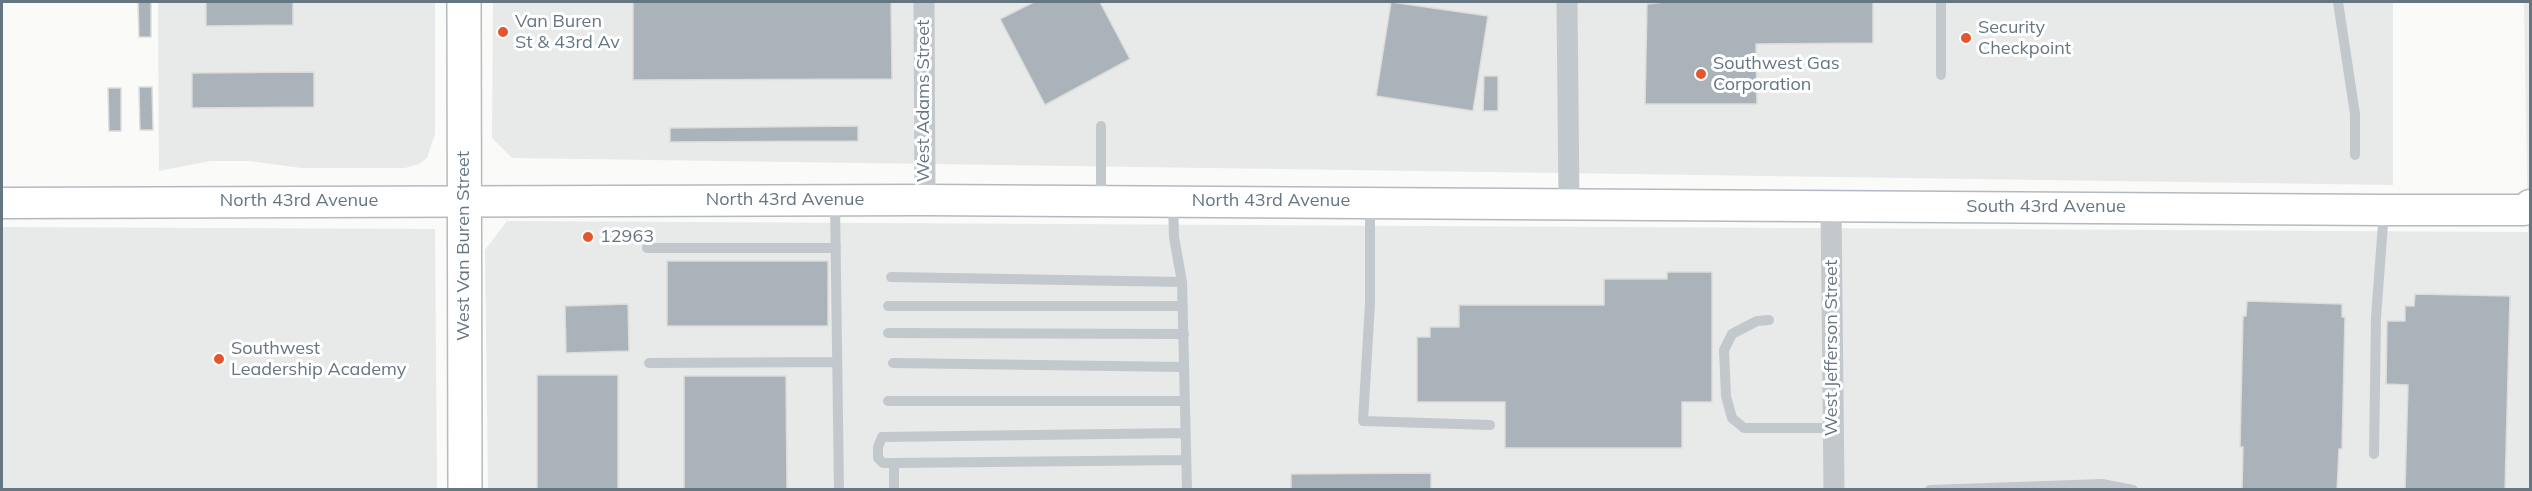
<!DOCTYPE html>
<style>
body{margin:0}
#map{position:relative;width:2532px;height:491px;overflow:hidden;background:#fafaf8;font-family:Mulish,sans-serif}
canvas{display:block}
.frame{position:absolute;inset:0;border:3px solid #657683;pointer-events:none}
</style>
<div id="map">
<canvas width="2532" height="491"></canvas>
<div class="frame"></div>
</div>
<script>
const g = document.querySelector('canvas').getContext('2d');
g.lineJoin = 'round';
function fill(path, color) { g.fillStyle = color; g.fill(path, 'evenodd'); }
const shape = rows => new Path2D(rows.map(r => 'M' + r).join(''));
function stroke(path, color, width, dash) { g.strokeStyle = color; g.lineWidth = width; g.lineCap = dash ? 'butt' : 'round'; g.setLineDash(dash || []); g.stroke(path); }
function label(font, color, halo, rows, align = 'center') {
  g.font = font + ' Mulish,sans-serif'; g.lineWidth = 6; g.setLineDash([]); g.textBaseline = 'middle'; g.strokeStyle = halo; g.fillStyle = color; for (const [text, x, y, turn = 0] of rows) {
    g.save(); g.translate(x, y); g.rotate((+turn || 0) * Math.PI / 180); g.textAlign = isNaN(turn) ? turn : align; if (halo) g.strokeText(text, 0, 0); g.fillText(text, 0, 0); g.restore();
  }
}
fill(shape([
 [158,2,435,2,435,134,427,158,419,164,405,168,301,168,249,161,210,161,159,171],
 [493,2,2393,2,2393,185,512,158,492,138],
 [2524,2,2530,2,2530,489,488,489,485,250,507,221,2528,232],
 [2,227,435,229,437,489,2,489]
]), '#e8e9e9');
const building = shape([
 [138,2,151,2,151,37,139,37,138,2],
 [206,2,293,2,293,25,206,26,206,2],
 [633,2,891,2,892,79,633,80,633,2],
 [1034,2,1100,2,1130,59,1045,105,1000,19,1034,2],
 [1391,2,1488,16,1473,111,1376,96,1391,2],
 [1664,2,1873,2,1873,43,1756,44,1757,104,1645,104,1647,4,1664,2],
 [1961,33,1971,33,1971,43,1961,43,1961,33],
 [314,72,314,107,192,108,192,73,314,72],
 [1484,76,1498,76,1498,111,1483,111,1484,76],
 [139,87,152,87,153,130,140,130,139,87],
 [108,88,121,88,121,131,109,131,108,88],
 [858,126,858,141,670,142,670,128,858,126],
 [667,261,828,261,828,326,667,326,667,261],
 [1667,272,1712,272,1712,402,1682,402,1682,448,1505,448,1505,402,1417,402,1417,337,1430,337,1430,327,1459,327,1459,305,1604,305,1604,279,1667,279,1667,272],
 [2415,294,2510,296,2505,490,2405,490,2408,385,2386,384,2387,321,2405,321,2405,306,2414,306,2415,294],
 [2247,301,2342,304,2342,317,2345,317,2342,449,2339,449,2337,490,2242,490,2243,447,2240,447,2243,316,2246,316,2247,301],
 [628,304,629,351,566,353,565,306,628,304],
 [537,375,618,375,618,490,537,490,537,375],
 [684,376,786,376,787,490,684,490,684,376],
 [1431,473,1431,490,1291,490,1291,474,1431,473]
]);
fill(building, '#aab3b9');
stroke(building, '#dcdcda', 1.5);
const secondary = shape([
 [2,203,925,200,2384,210,2524,210,2530,205]
]);
const primary = shape([
 [464,2,465,490]
]);
stroke(secondary, '#b3babf', 33);
stroke(primary, '#b5babe', 36);
stroke(shape([
 [2338,2,2355,114,2355,155],
 [1941,75,1941,2],
 [1101,126,1101,200],
 [835,202,839,490],
 [1173,203,1174,237,1182,282,1187,490],
 [1370,205,1370,303,1363,421,1490,425],
 [647,248,836,248],
 [891,277,1182,282],
 [888,306,1183,306],
 [1769,320,1757,321,1732,334,1724,350,1726,396,1732,418,1744,428,1833,428],
 [888,333,1184,334],
 [649,363,837,362],
 [893,363,1184,367],
 [888,401,1185,401],
 [2374,454,2376,317,2384,211],
 [894,463,1186,460],
 [894,490,894,463,883,463,878,458,878,447,882,437,1186,433],
 [1930,490,2102,484,2133,490]
]), '#c3c8cc', 10);
stroke(shape([
 [924,2,925,200],
 [1567,2,1569,203],
 [1831,206,1834,490]
]), '#c3c8cc', 21);
stroke(secondary, '#fff', 30);
stroke(primary, '#fff', 33);
for (const [x, y, r, color] of [
 [503,32,6,"#e4572e"],
 [1966,38,6,"#e4572e"],
 [1701,74,6,"#e4572e"],
 [588,237,6,"#e4572e"],
 [219,359,6,"#e4572e"]
]) { const dot = new Path2D(); dot.arc(x, y, r, 0, 2 * Math.PI); g.fillStyle = color; g.fill(dot); stroke(dot, '#fff', 2); }
label('18px', '#657683', '#fff', [
 ["Van Buren",515,22],
 ["St & 43rd Av",515,43],
 ["Security",1978,28],
 ["Checkpoint",1978,49],
 ["Southwest Gas",1713,64],
 ["Corporation",1713,85],
 ["12963",600,237],
 ["Southwest",231,349],
 ["Leadership Academy",231,370]
], 'left');
label('18px', '#657683', '#fff', [
 ["West Adams Street",924,101,-90],
 ["North 43rd Avenue",785,200],
 ["North 43rd Avenue",299,201],
 ["North 43rd Avenue",1271,201],
 ["South 43rd Avenue",2046,207],
 ["West Van Buren Street",464,246,-90],
 ["West Jefferson Street",1832,348,-90]
]);
</script>
